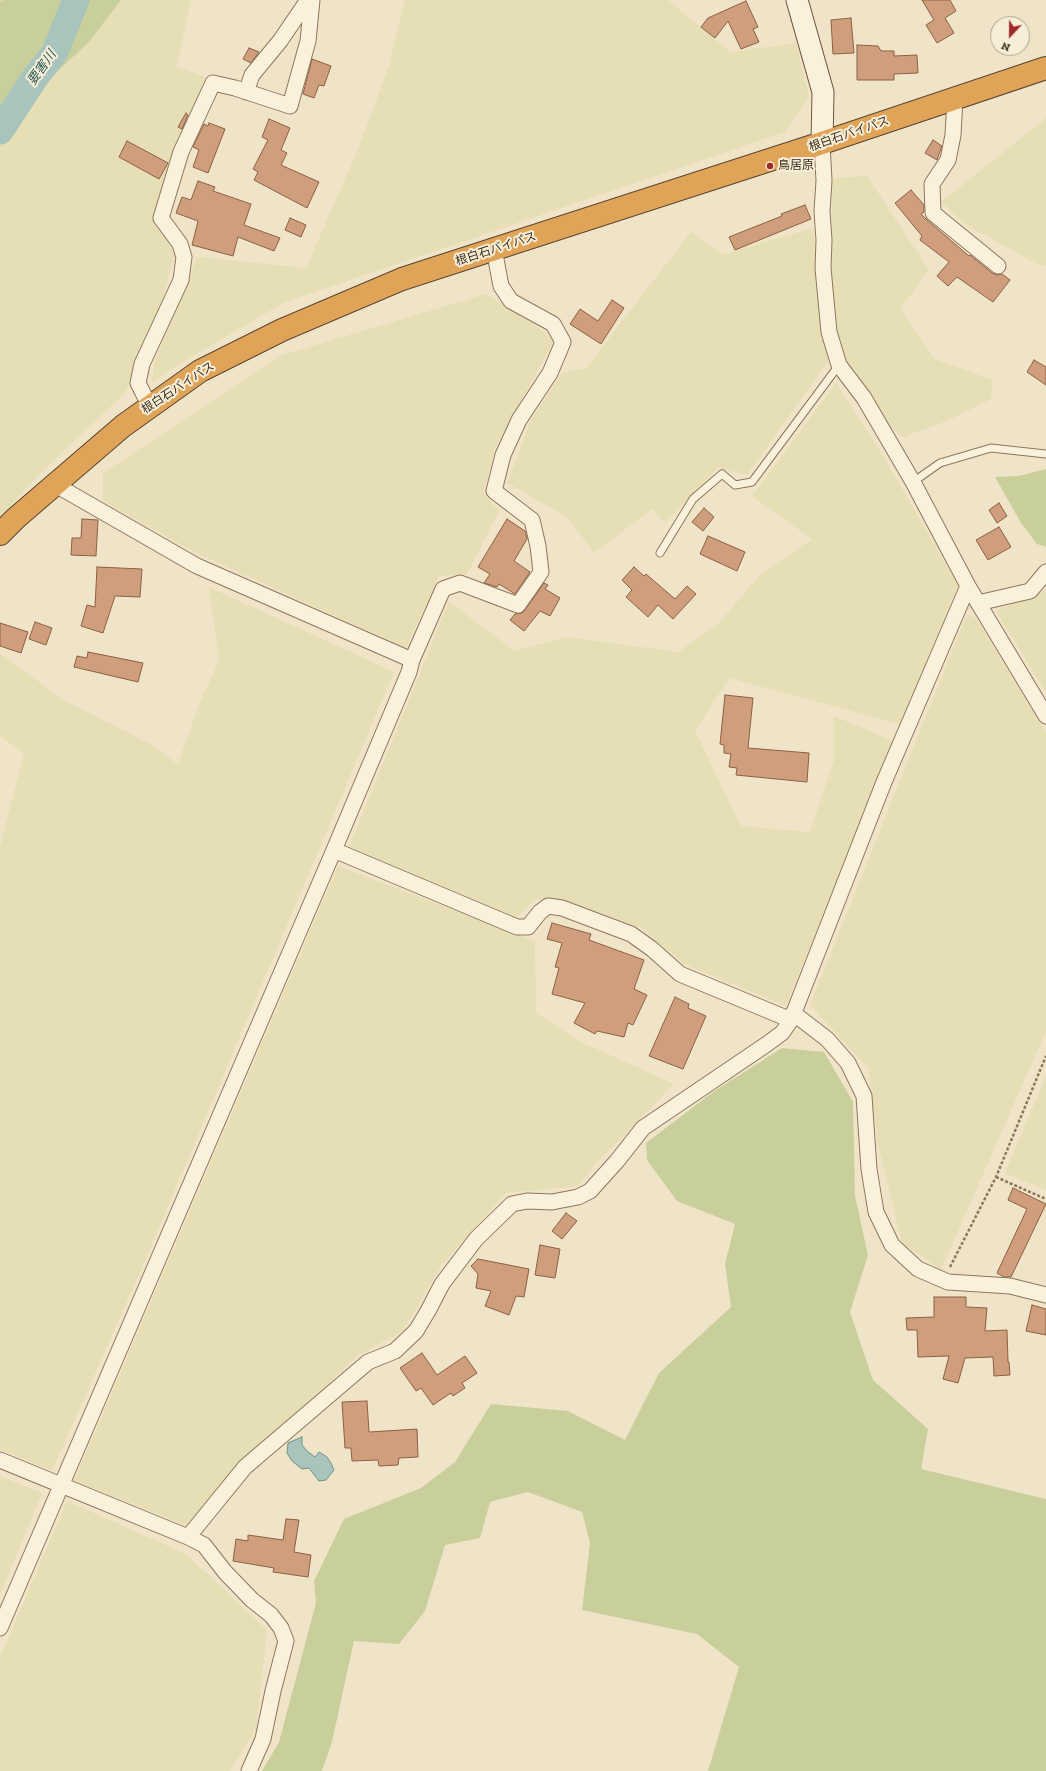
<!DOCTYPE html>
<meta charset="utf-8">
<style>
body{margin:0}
#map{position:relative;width:1046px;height:1771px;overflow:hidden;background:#f0e4c8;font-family:"Zilla Slab",serif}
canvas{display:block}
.north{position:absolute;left:990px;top:16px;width:40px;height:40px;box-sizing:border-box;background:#f7eed8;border:1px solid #ada18e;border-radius:50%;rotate:202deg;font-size:11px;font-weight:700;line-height:16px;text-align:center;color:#3d2e20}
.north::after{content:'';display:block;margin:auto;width:14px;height:18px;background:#9e2a2b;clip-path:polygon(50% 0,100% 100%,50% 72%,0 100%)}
</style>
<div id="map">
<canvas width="1046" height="1771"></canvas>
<div class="north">N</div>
</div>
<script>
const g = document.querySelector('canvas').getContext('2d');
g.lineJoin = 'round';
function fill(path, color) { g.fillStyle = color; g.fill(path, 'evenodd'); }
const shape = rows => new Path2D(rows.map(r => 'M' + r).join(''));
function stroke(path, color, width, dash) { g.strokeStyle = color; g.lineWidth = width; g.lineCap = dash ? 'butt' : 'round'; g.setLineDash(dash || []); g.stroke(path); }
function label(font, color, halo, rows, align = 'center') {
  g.font = font + ' "Zilla Slab","Noto Sans JP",serif'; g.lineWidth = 4; g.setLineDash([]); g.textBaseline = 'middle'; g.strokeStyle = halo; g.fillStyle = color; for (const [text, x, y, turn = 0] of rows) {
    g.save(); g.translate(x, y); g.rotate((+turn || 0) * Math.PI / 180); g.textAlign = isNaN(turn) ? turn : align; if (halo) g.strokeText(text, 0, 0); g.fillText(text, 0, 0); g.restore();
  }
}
fill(shape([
 [121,0,191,0,177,67,205,77,154,221,175,254,160,309,125,393,38,475,0,518,0,125,89,42],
 [405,0,668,0,731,52,796,43,809,97,785,132,285,302,198,353,152,382,155,360,197,257,306,268,359,147,389,66],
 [1046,118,1046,265,1041,266,963,223,941,202],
 [867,176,929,270,900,309,935,359,993,380,991,399,947,421,903,437,888,425,849,365,837,335,830,260,833,178],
 [813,228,828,361,747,475,718,468,665,523,652,509,594,553,567,517,507,483,532,418,562,373,586,368,691,232,724,254],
 [486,294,534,324,554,341,495,449,483,493,499,511,467,574,439,576,406,648,194,552,103,501,103,473,282,355],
 [836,383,879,449,958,585,900,724,729,678,695,731,741,826,810,832,834,760,834,716,893,741,786,1006,684,964,641,928,564,900,535,899,517,917,349,847,449,601,514,651,567,637,678,652,718,624,760,575,812,539,752,496],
 [209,587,394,672,144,1263,52,1471,0,1449,0,847,24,753,0,736,0,653,65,701,150,744,178,764,200,702,219,661],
 [1046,590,1046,693,996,611],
 [967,614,976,618,1046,733,1046,1031,941,1270,902,1243,878,1144,868,1068,810,1005],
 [338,866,535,941,536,1013,579,1041,674,1084,593,1167,578,1186,506,1193,443,1263,402,1332,357,1356,185,1525,74,1481],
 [1046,1076,1046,1190,1005,1173],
 [0,1476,42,1493,0,1595],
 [67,1501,186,1554,267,1630,256,1729,230,1771,0,1771,0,1657]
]), '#e6deb5');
fill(shape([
 [3,0,121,0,89,42,0,125,0,1],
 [1046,469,1046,547,1037,544,1021,523,995,477,1019,476],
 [782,1048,824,1052,853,1102,855,1196,868,1255,850,1312,873,1380,928,1429,921,1469,1046,1499,1046,1771,708,1771,739,1667,697,1634,582,1610,590,1543,582,1512,528,1492,490,1502,480,1538,445,1545,425,1611,399,1644,354,1641,332,1742,322,1771,262,1771,279,1742,316,1603,314,1581,344,1519,421,1488,455,1462,491,1404,568,1411,625,1440,659,1373,731,1307,725,1264,735,1224,677,1201,647,1160,646,1143,713,1092]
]), '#c9cf9b');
const water = shape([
 [302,1437,302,1445,307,1451,315,1457,319,1452,327,1457,331,1463,334,1470,326,1480,319,1481,309,1468,302,1469,292,1461,287,1453,288,1443,302,1437]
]);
fill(water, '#a9c4bc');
stroke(water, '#6f938a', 1);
stroke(shape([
 [0,131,36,76,54,54,76,0]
]), '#a9c4bc', 27);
const building = shape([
 [922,0,950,0,956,11,945,18,954,33,937,43,926,25,934,20,922,0],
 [746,1,758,27,753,29,759,42,741,49,728,21,715,38,701,27,708,18,746,1],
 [851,18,854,53,833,54,831,20,851,18],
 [857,45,878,46,881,51,894,51,894,56,917,55,918,73,894,74,894,80,857,80,857,45],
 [249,48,259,52,251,63,243,59,249,48],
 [312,59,331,66,324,86,319,85,314,98,303,94,312,59],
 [186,113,188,115,182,129,178,127,186,113],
 [269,119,290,128,281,150,287,153,281,165,319,182,307,208,254,180,258,172,253,169,268,140,262,137,269,119],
 [209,123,225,129,208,173,193,167,199,150,193,147,204,124,208,126,209,123],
 [933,140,942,146,937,160,925,153,933,140],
 [127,141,168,163,159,179,119,157,127,141],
 [198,181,215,187,213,191,251,204,244,225,280,238,274,251,238,237,233,256,192,245,198,221,176,213,182,197,191,200,198,181],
 [911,190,924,205,924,212,921,214,927,220,969,256,970,255,992,273,997,275,1002,274,1010,280,993,302,957,277,948,286,937,276,949,262,920,240,922,236,895,203,911,190],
 [805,205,811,219,735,250,729,237,782,216,781,214,805,205],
 [290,218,306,225,301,237,285,230,290,218],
 [612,300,624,308,601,344,570,324,580,309,598,321,612,300],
 [1034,360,1046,367,1046,385,1027,372,1034,360],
 [999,503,1007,516,997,523,989,510,999,503],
 [704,508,714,517,703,531,692,522,704,508],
 [82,519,98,520,96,556,71,555,72,538,81,538,82,519],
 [507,519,525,531,527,539,514,561,530,572,515,594,499,584,497,587,484,583,490,574,478,567,507,519],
 [999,527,1011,547,988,560,976,540,999,527],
 [708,536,745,552,737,571,700,554,708,536],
 [97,567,142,569,140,597,115,596,103,633,81,626,87,605,95,607,97,567],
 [634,567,644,576,646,574,675,599,687,586,696,594,673,619,658,605,648,617,626,597,632,590,622,580,634,567],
 [544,583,548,585,545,589,560,598,550,616,540,611,524,631,510,620,515,614,522,613,525,610,544,583],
 [35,622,52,628,46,645,29,639,35,622],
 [0,623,28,632,21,653,0,646,0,623],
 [88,652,143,663,138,682,74,667,77,656,87,658,88,652],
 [725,695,753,698,748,748,809,753,807,782,736,775,737,768,729,767,731,754,724,753,724,745,720,744,725,695],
 [552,923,591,934,589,940,644,960,634,989,647,995,633,1025,628,1023,624,1037,597,1031,595,1034,574,1023,585,1003,552,994,559,968,555,967,562,943,547,939,552,923],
 [675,997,689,1004,688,1008,706,1016,683,1069,649,1056,675,997],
 [1013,1188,1046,1204,1011,1277,1004,1277,997,1273,1027,1209,1008,1200,1013,1188],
 [566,1213,577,1221,562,1239,552,1231,566,1213],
 [540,1245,560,1249,555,1278,535,1275,540,1245],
 [478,1259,529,1269,524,1297,516,1296,509,1315,485,1306,491,1291,476,1288,478,1274,471,1266,478,1259],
 [934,1297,966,1297,966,1307,987,1308,985,1331,1007,1330,1008,1362,1009,1362,1010,1375,994,1376,993,1357,965,1358,958,1383,943,1379,949,1356,918,1357,917,1330,907,1330,906,1318,934,1317,934,1297],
 [1032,1305,1046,1309,1046,1335,1026,1331,1032,1305],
 [422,1353,437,1375,465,1356,477,1373,462,1383,465,1388,453,1396,451,1393,433,1405,421,1388,416,1391,400,1368,422,1353],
 [367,1401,369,1432,417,1429,418,1457,399,1458,398,1465,379,1466,378,1460,352,1461,351,1448,345,1448,342,1402,367,1401],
 [286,1519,299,1520,294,1552,311,1555,308,1577,273,1572,274,1568,233,1561,236,1539,248,1541,248,1535,283,1540,286,1519]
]);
fill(building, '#cf9f7d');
stroke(building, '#8d5f41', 1);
const lane = shape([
 [913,482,940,463,991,448,1046,454],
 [660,553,693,499,722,474,735,485,752,482,839,365]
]);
const street = shape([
 [246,92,252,75,280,41,308,0],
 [955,98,953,135,948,160,932,184,933,213,998,266],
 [822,143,824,181,822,211,824,240,823,268,829,332,839,365,864,398,913,482,968,586,1046,716],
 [150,407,138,383,142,364,181,280,184,257,180,244,161,218,181,152,213,83,235,88,290,106,308,41,312,0],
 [978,603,1030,591,1046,572],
 [412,660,443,589,460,583,518,605,541,572,538,546,532,520,494,491,503,455,519,420,550,373,563,342,553,324,511,301,501,286,494,249],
 [334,850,517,927,528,927,540,912,548,906,562,908,631,934,652,949,680,974,791,1020],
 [793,1013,827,1039,848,1063,864,1096,869,1169,876,1212,892,1245,918,1269,948,1282,1010,1286,1046,1295],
 [0,1460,188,1537,204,1545,225,1572,252,1600,271,1615,281,1628,286,1641,273,1691,263,1739,249,1771],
 [188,1537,245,1467,368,1362,395,1351,416,1331,428,1311,442,1284,476,1239,512,1204,527,1201,552,1202,578,1197,590,1191,617,1161,643,1128,767,1044,782,1033,791,1020,884,782,968,586],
 [0,1628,334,850,409,672,412,660,197,566,54,484]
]);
const secondary = shape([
 [797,0,823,92,822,143]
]);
const highway = shape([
 [0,534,16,518,123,426,200,371,282,330,402,279,822,143,1046,68]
]);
stroke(lane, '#8d765c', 9);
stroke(street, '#8d765c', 17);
stroke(secondary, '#6f573f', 23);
stroke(highway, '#5b4430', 24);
stroke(shape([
 [996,1177,1046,1199],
 [950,1267,996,1177,1046,1056]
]), '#8d765c', 2.5, [3, 2]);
stroke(lane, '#faf1dc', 7);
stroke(street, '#faf1dc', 15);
stroke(secondary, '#faf1dc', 21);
stroke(highway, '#e0a458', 22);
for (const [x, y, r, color] of [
 [770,166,4,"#9e2a2b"]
]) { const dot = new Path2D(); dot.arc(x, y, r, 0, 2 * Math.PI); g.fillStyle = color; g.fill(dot); stroke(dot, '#f7eed8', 1.5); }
label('12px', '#3d2e20', '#f7eed8', [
 ["根白石バイパス",849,134,-19],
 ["根白石バイパス",496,249,-18],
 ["根白石バイパス",178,388,-33]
]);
label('12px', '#3d2e20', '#f7eed8', [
 ["鳥居原",778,166]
], 'left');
label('italic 13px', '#2f5d5a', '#f7eed8', [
 ["要害川",42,68,-55]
]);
</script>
